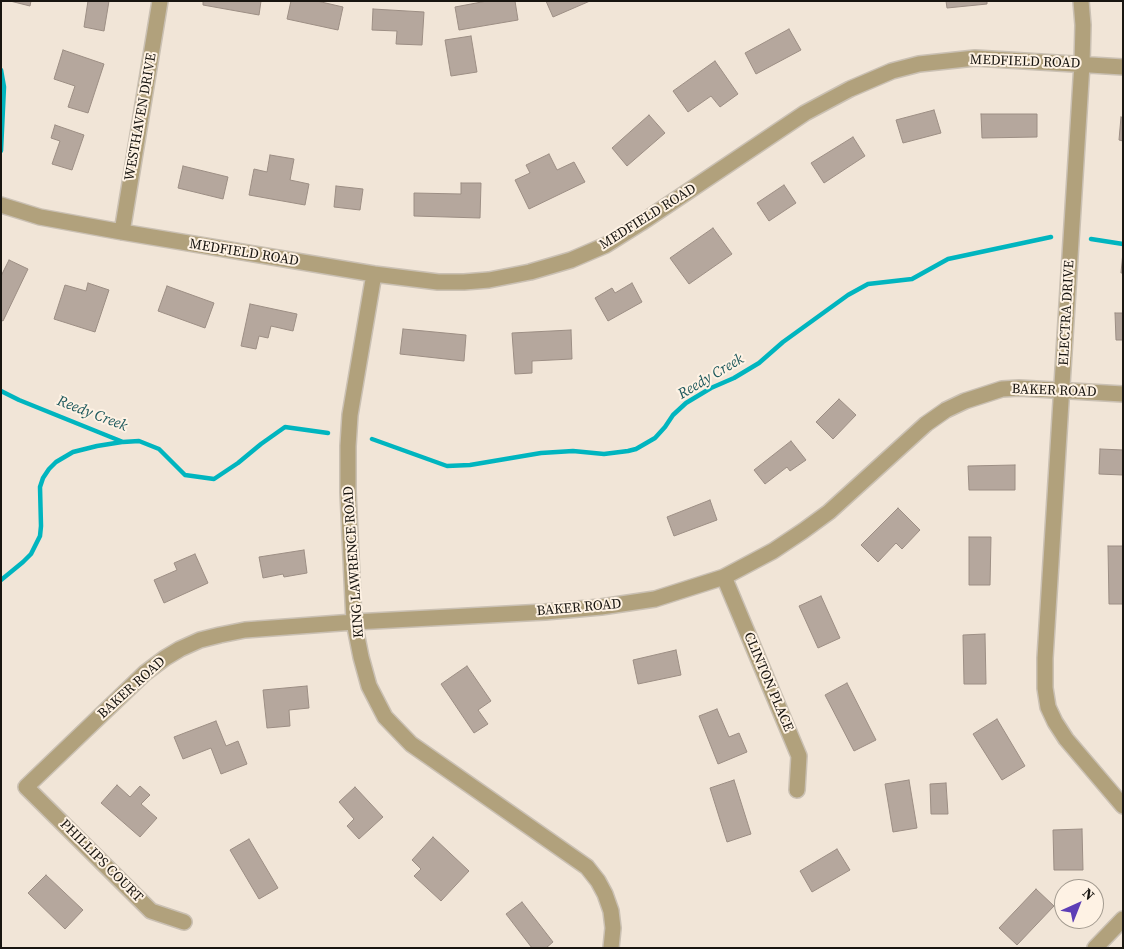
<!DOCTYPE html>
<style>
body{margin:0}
#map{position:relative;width:1124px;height:949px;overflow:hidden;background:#f1e5d7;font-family:"Source Serif 4",serif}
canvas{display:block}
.frame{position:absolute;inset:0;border:2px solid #181510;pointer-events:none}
.north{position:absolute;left:1054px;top:879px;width:50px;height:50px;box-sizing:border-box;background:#fef2e4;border:1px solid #a29a8f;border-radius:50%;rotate:44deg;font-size:14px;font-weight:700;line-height:20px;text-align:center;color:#181510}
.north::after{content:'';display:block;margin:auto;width:18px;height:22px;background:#5d3eb6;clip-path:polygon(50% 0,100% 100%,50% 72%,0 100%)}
</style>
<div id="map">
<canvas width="1124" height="949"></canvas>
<div class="frame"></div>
<div class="north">N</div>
</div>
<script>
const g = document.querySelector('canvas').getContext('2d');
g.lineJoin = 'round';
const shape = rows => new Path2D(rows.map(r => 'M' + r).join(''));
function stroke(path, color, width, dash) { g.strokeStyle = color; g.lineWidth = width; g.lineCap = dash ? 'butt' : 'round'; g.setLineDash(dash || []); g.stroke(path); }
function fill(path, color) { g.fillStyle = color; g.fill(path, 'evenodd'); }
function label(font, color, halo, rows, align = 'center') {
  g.font = font + ' "Source Serif 4",serif'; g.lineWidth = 4; g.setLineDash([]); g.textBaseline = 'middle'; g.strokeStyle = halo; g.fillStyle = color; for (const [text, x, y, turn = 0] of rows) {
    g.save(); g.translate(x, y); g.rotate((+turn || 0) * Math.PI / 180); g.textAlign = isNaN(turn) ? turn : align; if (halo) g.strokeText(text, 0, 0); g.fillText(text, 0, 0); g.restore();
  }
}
stroke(shape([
 [1,70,4,87,1,151],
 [1091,239,1123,244],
 [1,391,19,400,123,442,139,441,159,449,185,475,214,479,238,463,261,444,285,427,328,433],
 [372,439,447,466,470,465,541,453,573,451,604,454,628,451,636,449,655,438,665,427,673,415,686,403,711,388,734,378,759,363,783,342,848,295,868,284,912,279,948,259,1051,237],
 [1,580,23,562,31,554,40,536,41,526,40,487,43,478,49,469,56,462,73,452,97,446,122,442]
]), '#00b5bf', 4.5);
const building = shape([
 [10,1,31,1,30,6,10,1],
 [88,1,109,1,104,31,84,27,88,1],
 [203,1,261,1,259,15,203,5,203,1],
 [291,1,317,1,343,7,338,30,287,19,291,1],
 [487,1,515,1,518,20,459,30,455,7,487,1],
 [546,1,590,1,553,17,546,1],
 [946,1,987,1,987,4,947,8,946,1],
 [373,9,424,12,422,45,396,44,397,31,372,30,373,9],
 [789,29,801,50,756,74,745,53,789,29],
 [471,36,477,72,451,76,445,40,471,36],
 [63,50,104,64,88,113,68,107,75,86,54,79,63,50],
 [715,61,738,94,720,107,711,96,688,112,673,91,715,61],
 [934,110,941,133,903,143,896,120,934,110],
 [981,114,1037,114,1037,137,982,138,981,114],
 [649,115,665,133,627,166,612,148,649,115],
 [1121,117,1123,118,1123,141,1119,140,1121,117],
 [55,125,84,135,72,170,52,164,60,141,51,138,55,125],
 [853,137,865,156,824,183,811,163,853,137],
 [549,154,557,170,574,162,585,182,529,209,515,180,530,173,526,165,549,154],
 [270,155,294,159,290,180,309,184,305,205,249,195,254,169,267,172,270,155],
 [183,166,228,177,223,199,178,188,183,166],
 [461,183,481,183,480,218,414,216,414,193,461,194,461,183],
 [784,185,796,203,769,221,757,203,784,185],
 [336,186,363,189,360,210,334,207,336,186],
 [713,228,732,254,689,284,670,258,713,228],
 [1123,252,1123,273,1121,273,1123,252],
 [9,260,28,269,3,321,1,320,1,276,9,260],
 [88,283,109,290,95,332,54,319,65,285,86,291,88,283],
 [632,283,642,302,608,321,595,298,612,288,615,293,632,283],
 [167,286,214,303,205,328,158,311,167,286],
 [250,304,297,314,293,331,271,326,268,338,259,336,256,349,241,346,250,304],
 [1115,313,1123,313,1123,340,1116,340,1115,313],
 [403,329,466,335,464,361,400,354,403,329],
 [571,330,572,359,532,361,532,373,515,374,512,333,571,330],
 [839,399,856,415,833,439,816,422,839,399],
 [791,441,806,460,790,471,787,467,765,484,754,470,791,441],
 [1100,449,1123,450,1123,475,1099,474,1100,449],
 [1015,465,1015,490,969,490,968,466,1015,465],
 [710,500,717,520,674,536,667,517,710,500],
 [898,508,920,530,902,549,896,543,878,562,861,545,898,508],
 [969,537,991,537,990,585,969,585,969,537],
 [1108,546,1123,546,1123,604,1109,604,1108,546],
 [304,550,307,573,284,577,283,574,263,578,259,557,304,550],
 [195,554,208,583,164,603,154,580,177,570,174,563,195,554],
 [821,596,840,638,818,648,799,606,821,596],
 [985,634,986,684,964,684,963,635,985,634],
 [676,650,681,675,638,684,633,660,676,650],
 [467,666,491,701,478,710,488,724,474,733,441,684,467,666],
 [847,683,876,740,854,751,825,695,847,683],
 [307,686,309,708,289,710,290,726,267,728,263,690,307,686],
 [717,709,729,737,739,733,747,752,718,764,699,716,717,709],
 [997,719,1025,766,1002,780,973,734,997,719],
 [216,721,226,746,238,741,247,764,221,774,211,748,183,759,174,737,216,721],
 [734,780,751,834,727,842,710,788,734,780],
 [909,780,917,828,893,832,885,784,909,780],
 [946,783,948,814,931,814,930,784,946,783],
 [117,785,130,797,140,786,150,795,141,804,157,818,140,837,101,803,117,785],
 [355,787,383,817,359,839,347,826,354,819,339,802,355,787],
 [1082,829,1083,870,1054,870,1053,830,1082,829],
 [433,837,469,871,441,901,414,876,421,869,412,860,433,837],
 [249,839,278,888,259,899,230,850,249,839],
 [837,849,850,870,812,892,800,871,837,849],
 [46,875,83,910,65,929,28,893,46,875],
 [1036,889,1054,906,1017,945,999,928,1036,889],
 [522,902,553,942,546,948,532,948,506,914,522,902]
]);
fill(building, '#b5a79d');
stroke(building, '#9c8e84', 1);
const minor = shape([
 [1081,1,1083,25,1082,64,1045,658,1045,688,1048,707,1055,722,1066,739,1123,806],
 [1,205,40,217,122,232,374,274,438,282,464,282,489,280,530,272,571,260,606,245,641,223,805,113,850,89,892,71,919,64,975,58,1123,67],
 [122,232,160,1],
 [374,274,350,415,348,446,348,492,354,622,361,657,369,686,385,717,411,744,587,867,598,881,605,894,611,911,613,928,611,948],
 [724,577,799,756,797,790],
 [184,922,151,911,26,787,145,673,165,658,180,649,200,640,220,635,245,630,354,622,545,612,601,607,655,599,724,577,773,551,803,531,829,512,926,424,946,410,965,401,1002,389,1019,388,1123,394],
 [1095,948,1123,919]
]);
stroke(minor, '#cac0b3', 18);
stroke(minor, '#b1a17c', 15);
label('14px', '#181510', '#fef2e4', [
 ["MEDFIELD ROAD",1025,62,2],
 ["WESTHAVEN DRIVE",141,117,-80],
 ["MEDFIELD ROAD",648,217,-32],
 ["MEDFIELD ROAD",244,253,9],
 ["ELECTRA DRIVE",1067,313,-87],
 ["BAKER ROAD",1054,391,2],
 ["KING LAWRENCE ROAD",354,562,-94],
 ["BAKER ROAD",579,608,-5],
 ["CLINTON PLACE",768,682,67],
 ["BAKER ROAD",132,688,-42],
 ["PHILLIPS COURT",101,861,45]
]);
label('italic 15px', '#1d585c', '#fef2e4', [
 ["Reedy Creek",711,377,-31],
 ["Reedy Creek",92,414,21]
]);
</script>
